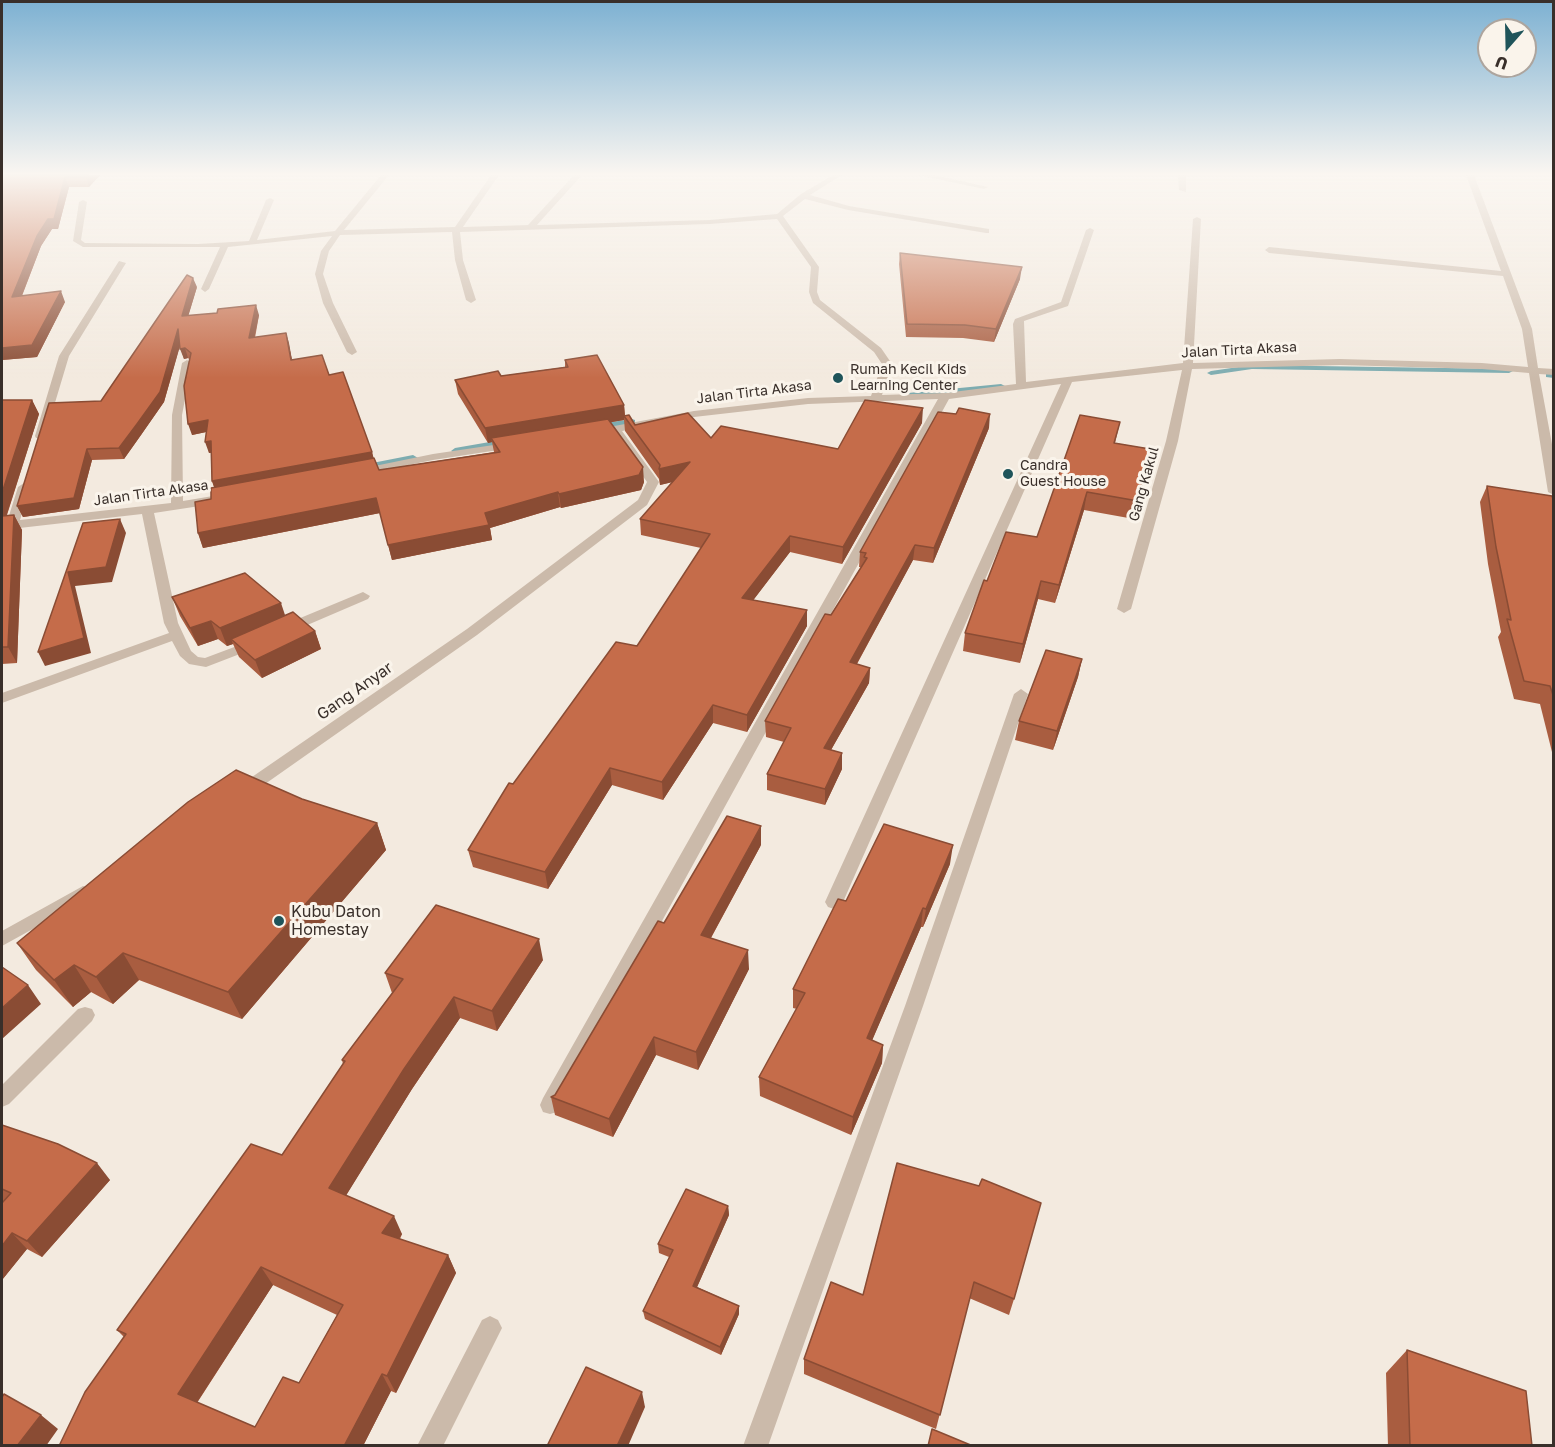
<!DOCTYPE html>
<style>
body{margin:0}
#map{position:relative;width:1555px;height:1447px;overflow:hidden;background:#f3eadf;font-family:"Golos Text",sans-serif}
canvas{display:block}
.frame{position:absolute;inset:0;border:3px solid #392f2a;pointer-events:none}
.north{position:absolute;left:1477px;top:18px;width:60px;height:60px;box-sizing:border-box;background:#faf4eb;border:2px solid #ada59e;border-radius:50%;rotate:200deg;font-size:16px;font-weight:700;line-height:24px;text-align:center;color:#392f2a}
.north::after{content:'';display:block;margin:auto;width:21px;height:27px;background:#1f545a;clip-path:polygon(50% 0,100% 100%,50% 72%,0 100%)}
</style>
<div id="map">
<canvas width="1555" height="1447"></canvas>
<div class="frame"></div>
<div class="north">U</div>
</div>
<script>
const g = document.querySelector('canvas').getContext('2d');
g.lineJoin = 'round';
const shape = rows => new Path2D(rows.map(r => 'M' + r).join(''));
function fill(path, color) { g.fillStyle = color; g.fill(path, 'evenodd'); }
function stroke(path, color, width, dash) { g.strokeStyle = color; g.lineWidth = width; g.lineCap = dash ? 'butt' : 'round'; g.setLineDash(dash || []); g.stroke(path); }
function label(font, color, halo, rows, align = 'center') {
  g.font = font + ' "Golos Text",sans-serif'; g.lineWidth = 6; g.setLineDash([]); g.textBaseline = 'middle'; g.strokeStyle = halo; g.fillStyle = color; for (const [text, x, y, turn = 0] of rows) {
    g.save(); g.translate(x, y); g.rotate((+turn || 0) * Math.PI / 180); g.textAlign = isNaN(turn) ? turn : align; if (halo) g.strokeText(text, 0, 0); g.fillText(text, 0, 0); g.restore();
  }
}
fill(shape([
 [1252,365,1509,369,1513,371,1509,373,1252,369,1211,375,1207,373,1211,371,1252,365],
 [1546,373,1554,373,1554,378,1546,377,1546,373],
 [1001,384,1005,386,1004,388,908,397,904,395,908,393,1001,384],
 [632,419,635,420,635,424,598,430,594,427,598,424,632,419],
 [507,439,511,442,510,444,455,454,451,451,455,448,507,439],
 [413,455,418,458,416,460,362,471,357,468,362,465,413,455]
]), '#7dacb0');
fill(shape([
 [381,175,389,175,344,230,455,227,491,175,499,175,463,227,528,225,574,175,582,175,537,225,710,220,777,214,801,194,833,175,842,175,810,195,849,206,989,229,989,233,986,233,848,210,805,199,783,216,819,267,817,292,820,300,881,348,892,364,882,395,945,393,1016,384,1013,324,1015,319,1061,302,1086,230,1090,228,1094,230,1068,306,1024,321,1026,382,1183,363,1193,219,1197,217,1201,219,1193,363,1340,359,1482,363,1528,367,1522,329,1503,276,1269,253,1265,250,1269,247,1501,271,1466,175,1474,175,1532,329,1538,368,1554,369,1554,375,1539,374,1554,455,1554,495,1548,492,1529,373,1482,369,1340,365,1192,369,1178,441,1131,609,1124,613,1117,609,1166,441,1182,370,1072,382,843,902,840,907,834,909,828,907,825,902,1061,384,949,399,557,1112,550,1114,543,1112,540,1105,543,1098,938,399,808,404,694,417,622,431,659,482,647,505,477,635,248,796,236,796,234,792,236,788,467,629,638,500,647,482,612,432,597,435,592,432,593,430,694,411,808,398,871,396,882,364,874,352,813,303,809,292,811,267,777,219,710,224,460,232,463,260,476,300,471,303,466,300,455,260,452,232,340,235,329,251,323,274,333,303,357,352,352,355,347,352,323,303,315,274,321,251,332,236,228,247,209,289,205,292,201,289,220,247,83,247,73,241,79,202,83,200,87,202,81,240,85,243,198,244,249,241,266,200,270,198,274,200,257,240,335,231,381,175],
 [918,175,934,175,988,187,984,189,918,175],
 [1178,175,1186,175,1186,192,1179,190,1178,175],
 [119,261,126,263,69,356,45,436,44,438,36,438,35,436,59,356,119,261],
 [187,360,192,363,182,415,183,501,213,496,219,500,213,504,154,513,178,623,191,651,198,657,205,658,253,640,260,644,258,647,206,667,189,664,180,656,172,641,2,703,2,693,169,633,164,623,142,514,2,530,2,522,7,522,18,487,24,483,30,487,20,520,171,503,172,415,182,363,187,360],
 [514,442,520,445,518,447,433,460,360,475,354,472,360,469,433,454,514,442],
 [363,592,370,596,368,599,291,632,281,632,279,629,281,626,363,592],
 [1021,689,1028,694,923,1006,768,1446,743,1446,905,1006,1014,694,1021,689],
 [83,886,89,888,92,893,89,898,2,946,2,931,83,886],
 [85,1007,92,1009,95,1015,92,1021,9,1104,2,1107,2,1085,78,1009,85,1007],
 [490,1316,498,1320,502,1328,443,1446,417,1446,482,1320,490,1316]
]), '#cbbaaa');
fill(shape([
 [2,175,100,175,89,187,69,187,58,229,52,229,41,246,22,296,65,302,37,357,2,360],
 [900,253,1020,279,994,342,963,338,906,337,899,264],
 [197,287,188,316,259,315,255,338,286,333,292,360,329,375,372,452,373,458,379,470,494,452,492,442,488,443,458,394,455,380,501,376,565,367,565,360,624,405,625,415,635,425,711,438,838,449,922,423,842,564,790,552,753,600,807,610,807,626,747,732,713,723,663,800,612,785,548,889,473,867,468,850,513,784,637,646,701,548,641,535,640,519,672,482,660,485,659,479,625,431,624,420,611,422,644,482,641,490,561,508,560,507,490,528,492,540,392,560,380,513,203,548,198,533,211,499,214,487,212,481,211,453,209,453,206,432,192,435,189,359,188,358,184,359,180,345,164,402,141,435,124,459,92,460,79,509,23,517,17,506,101,401],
 [2,400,32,400,39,414,7,515,14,515,22,530,17,663,2,664],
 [1120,422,1115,443,1150,449,1134,519,1084,510,1055,603,1038,599,1020,663,963,651,965,633,1037,537],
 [989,428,933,563,913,560,857,664,870,668,869,683,831,750,842,753,842,769,825,805,767,790,767,774,784,742,766,737,765,721,861,567,859,567,860,552],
 [1487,486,1554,502,1554,760,1540,704,1514,699,1498,637,1501,632,1488,564,1480,502],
 [172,597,285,615,315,631,321,649,262,678,239,657,233,644,227,646,218,639,198,646,180,616],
 [1082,659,1078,677,1053,750,1015,740,1019,721],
 [302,799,377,823,386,850,242,1019,139,980,113,1004,91,992,73,1007,36,970,17,943],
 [761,845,711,938,749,969,698,1070,656,1055,613,1137,555,1115,551,1097,555,1095,664,923],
 [950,864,923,927,921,927,872,1040,883,1045,882,1063,851,1135,760,1096,759,1077,797,1009,793,1008,793,989,846,901],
 [543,960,497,1031,460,1018,412,1089,346,1195,402,1234,400,1239,448,1255,456,1273,396,1393,391,1391,363,1446,59,1446,124,1337,117,1330,282,1155,343,1064,342,1060,392,993,385,973],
 [273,1285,337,1315,299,1383,255,1427,197,1403],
 [2,1125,110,1180,42,1257,27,1249,2,1280,3,1201,2,1200],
 [897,1163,1014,1299,1009,1315,969,1298,936,1429,804,1374,804,1359,863,1295],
 [728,1206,729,1215,697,1287,739,1306,739,1314,721,1355,645,1319,643,1311,669,1257,659,1253,658,1244],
 [1407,1350,1532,1446,1388,1446,1386,1373]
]), '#a95d40');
fill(shape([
 [88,175,100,175,89,187,86,177],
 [65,177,69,187,58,229,52,229,41,246,17,308,12,297,37,236],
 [1022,267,1020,279,994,342,996,329],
 [193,278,197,287,185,327,182,316],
 [61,291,65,302,37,357,2,360,2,348],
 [256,305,259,315,252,349,249,338],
 [178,329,182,339,164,402,141,435,124,459,119,448],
 [286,333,289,343,294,371,291,360],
 [185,348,188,358,184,359,180,349],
 [32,400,39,414,5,520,2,521,2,493],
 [624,405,625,418,624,416,624,420,494,442,491,438,492,442,488,443,485,428],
 [923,408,922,423,842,564,843,547],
 [990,414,989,428,933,563,934,548],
 [208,420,211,431,192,435,188,424],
 [211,441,215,452,209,453,205,442],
 [87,449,92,460,79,509,23,517,17,506],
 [372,452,375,463,216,492,212,481],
 [690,462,690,478,660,485,659,469],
 [643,467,644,482,641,490,561,508,559,494],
 [558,492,560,507,490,528,492,540,392,560,388,545,485,513],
 [1087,492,1084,510,1055,603,1059,585],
 [376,498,380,513,203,548,198,533],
 [14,515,22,530,17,663,8,647],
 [120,519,126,533,112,582,75,586,91,653,45,666,38,652,68,572],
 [790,536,790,552,742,615,742,598],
 [915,545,913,560,849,678,850,662],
 [1041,581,1038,599,1020,663,1023,644],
 [281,603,287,621,231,639,233,644,227,646,220,628],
 [807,610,807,626,747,732,747,715],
 [211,621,218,639,198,646,190,628],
 [315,631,321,649,262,678,255,660],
 [1082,659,1078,677,1053,750,1057,731],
 [870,668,869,683,823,764,824,748],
 [713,705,713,723,663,800,662,782],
 [842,753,842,769,825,805,825,789],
 [610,768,612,785,548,889,545,872],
 [377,823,386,850,242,1019,228,992],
 [761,826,761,845,702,954,701,935],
 [953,845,950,864,923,927,926,909],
 [923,908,921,927,865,1057,867,1038],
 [539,939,543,960,497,1031,492,1011],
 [748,950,749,969,698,1070,696,1052],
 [123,953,139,980,113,1004,96,977],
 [74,965,91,992,73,1007,54,980],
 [28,985,41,1004,2,1039,2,1008],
 [454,997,460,1018,412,1089,339,1207,329,1188,404,1069],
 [654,1037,656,1055,613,1137,609,1119],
 [883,1045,882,1063,851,1135,853,1117],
 [97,1163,110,1180,42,1257,27,1241],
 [728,1206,729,1215,694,1294,693,1286],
 [394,1216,402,1234,391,1251,382,1233],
 [12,1233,27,1249,2,1280,2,1246],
 [448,1255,456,1273,396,1393,387,1376],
 [261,1267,273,1285,192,1410,178,1394],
 [739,1306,739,1314,721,1355,720,1347],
 [382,1374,391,1391,363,1446,344,1446],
 [642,1392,645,1407,628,1446,617,1446],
 [41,1415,58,1429,46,1446,17,1446]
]), '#8a4c34');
const building = shape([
 [2,175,88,175,86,177,65,177,54,219,48,219,37,236,12,297,61,291,32,345,2,348,2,175],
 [900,253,1022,267,996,329,965,325,907,324,900,253],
 [187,275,193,278,182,316,217,313,218,309,256,305,249,338,286,333,291,360,322,355,329,375,343,372,372,452,212,481,211,441,205,442,208,420,188,424,184,386,191,353,185,348,180,349,178,329,160,392,137,424,119,448,87,449,74,498,17,506,49,403,101,401,187,275],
 [597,355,624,405,485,428,455,380,498,371,501,376,568,367,565,360,597,355],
 [2,400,32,400,2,493,2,400],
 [865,400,923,408,843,547,790,536,742,598,807,610,747,715,713,705,662,782,610,768,545,872,468,850,509,783,513,784,616,642,637,646,710,534,640,519,690,462,659,469,660,465,624,416,629,415,635,425,688,413,711,438,721,426,838,449,865,400],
 [959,408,990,414,934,548,915,545,850,662,870,668,824,748,842,753,825,789,767,774,791,728,765,721,825,614,831,615,867,558,864,557,866,553,860,552,938,412,956,414,959,408],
 [1080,415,1120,422,1114,443,1150,449,1138,501,1087,492,1059,585,1041,581,1023,644,965,633,984,580,987,581,1006,532,1037,537,1080,415],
 [608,419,643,467,639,475,559,494,558,492,485,513,489,525,388,545,376,498,198,533,195,502,211,499,211,488,374,458,379,470,500,452,491,438,608,419],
 [1487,486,1552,496,1554,502,1554,698,1550,686,1524,681,1507,619,1511,620,1496,547,1487,486],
 [14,515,8,647,2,647,2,516,14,515],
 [120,519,106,567,68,572,84,638,38,652,83,523,120,519],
 [245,573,281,603,220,628,211,621,190,628,172,597,245,573],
 [293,612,315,631,255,660,231,639,293,612],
 [1046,650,1082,659,1057,731,1019,721,1046,650],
 [236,770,302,799,377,823,228,992,123,953,96,977,74,965,54,980,17,943,188,802,236,770],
 [727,816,761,826,701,935,748,950,696,1052,654,1037,609,1119,551,1097,555,1095,658,921,664,923,727,816],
 [884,824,953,845,926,909,923,908,867,1038,883,1045,853,1117,759,1077,805,993,793,989,838,899,846,901,884,824],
 [436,905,539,939,492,1011,454,997,404,1069,329,1188,394,1216,382,1233,448,1255,387,1376,382,1374,344,1446,59,1446,85,1392,126,1334,117,1330,251,1144,282,1155,345,1061,342,1060,403,979,385,973,436,905],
 [261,1267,343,1305,299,1383,283,1377,255,1427,178,1394,261,1267],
 [2,967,28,985,2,1008,2,967],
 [2,1125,58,1144,97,1163,27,1241,12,1233,2,1246,2,1203,11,1193,2,1189,2,1125],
 [897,1163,979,1186,982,1179,1041,1203,1014,1299,974,1282,940,1415,804,1359,831,1282,863,1295,897,1163],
 [686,1189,728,1206,693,1286,739,1306,720,1347,643,1311,673,1250,658,1244,686,1189],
 [1407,1350,1526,1391,1532,1446,1410,1446,1407,1350],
 [586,1367,642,1392,617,1446,547,1446,586,1367],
 [4,1394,41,1415,17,1446,2,1446,2,1397,4,1394],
 [932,1429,973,1446,928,1446,932,1429]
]);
fill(building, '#c56c4a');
stroke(building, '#8a4c34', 1.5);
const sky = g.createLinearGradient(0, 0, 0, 378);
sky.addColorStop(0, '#7db1d2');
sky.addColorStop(0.46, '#faf6f1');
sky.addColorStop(1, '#faf6f100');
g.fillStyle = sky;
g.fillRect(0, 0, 1555, 378);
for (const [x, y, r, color] of [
 [838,378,6,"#1f545a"],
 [1008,474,6,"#1f545a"],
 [279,921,6,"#1f545a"]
]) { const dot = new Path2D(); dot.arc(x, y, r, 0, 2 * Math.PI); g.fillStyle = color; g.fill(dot); stroke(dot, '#faf4eb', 2); }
label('14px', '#392f2a', '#faf4eb', [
 ["Jalan Tirta Akasa",1239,350,-3],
 ["Jalan Tirta Akasa",754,392,-7],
 ["Gang Kakul",1144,484,-74],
 ["Jalan Tirta Akasa",151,493,-8]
]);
label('14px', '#392f2a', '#faf4eb', [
 ["Rumah Kecil Kids",850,370],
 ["Learning Center",850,386],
 ["Candra",1020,466],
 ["Guest House",1020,482]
], 'left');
label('16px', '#392f2a', '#faf4eb', [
 ["Gang Anyar",355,691,-35]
]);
label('16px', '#392f2a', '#faf4eb', [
 ["Kubu Daton",291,912],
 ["Homestay",291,930]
], 'left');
</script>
